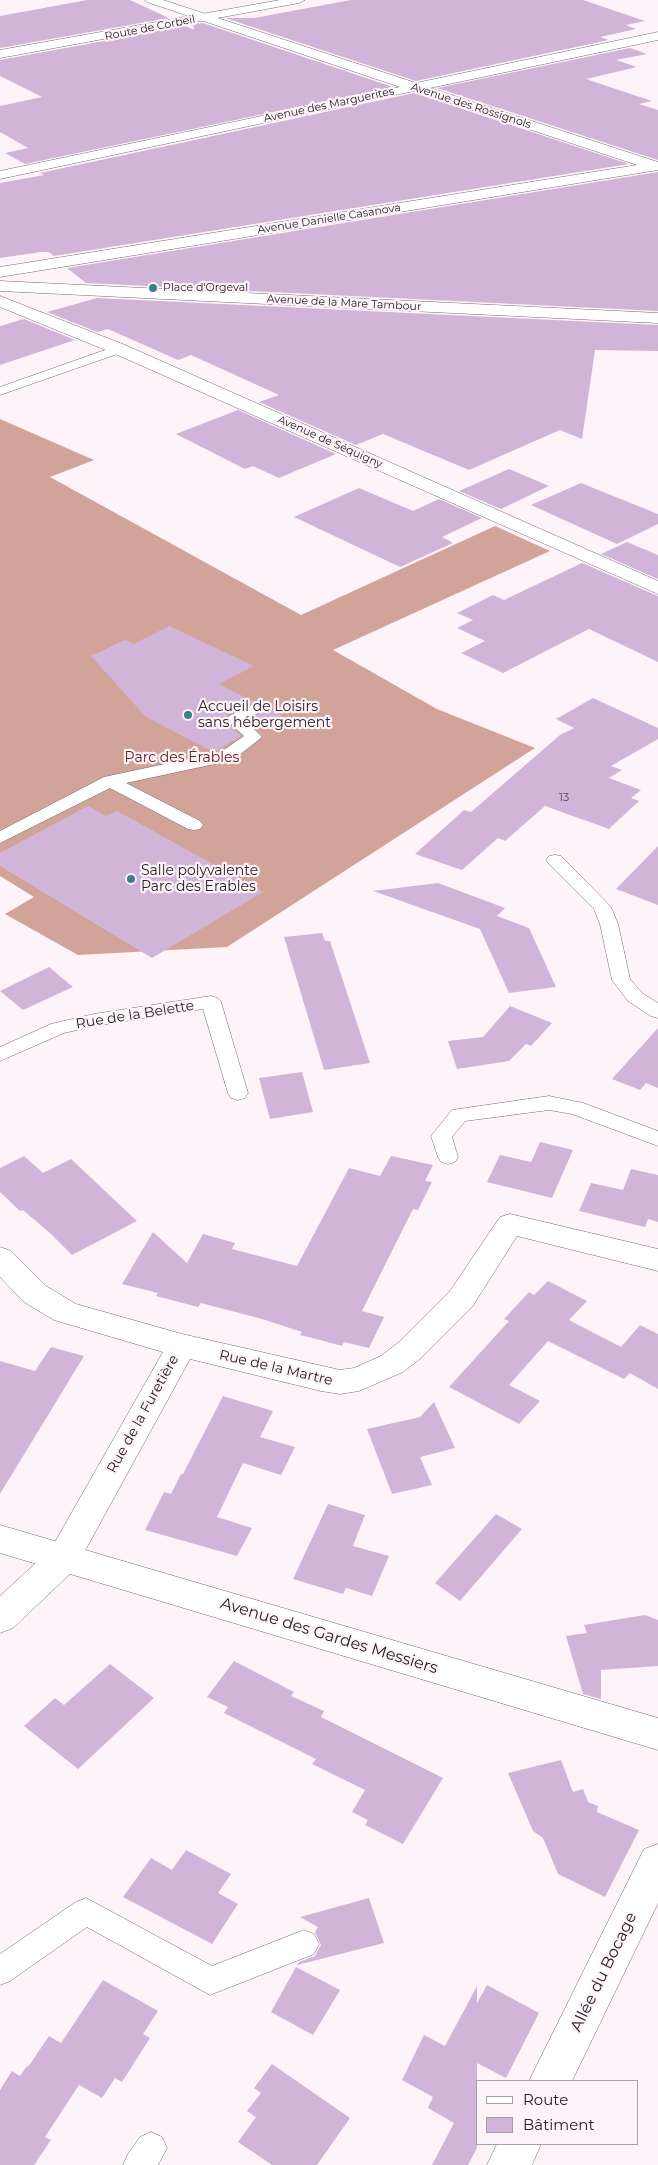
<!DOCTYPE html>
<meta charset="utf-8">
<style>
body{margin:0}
#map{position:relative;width:658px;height:2165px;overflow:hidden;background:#fef3f9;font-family:Montserrat,sans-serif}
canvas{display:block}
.legend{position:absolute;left:476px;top:2080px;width:162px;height:65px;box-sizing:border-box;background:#fef3f9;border:1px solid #a89fa4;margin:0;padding:6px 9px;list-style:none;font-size:15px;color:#272225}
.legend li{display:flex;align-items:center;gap:10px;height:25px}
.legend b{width:25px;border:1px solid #a89fa4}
</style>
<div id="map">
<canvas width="658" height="2165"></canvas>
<ul class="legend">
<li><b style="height:6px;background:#fff"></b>Route</li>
<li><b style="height:14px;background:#d1b5d8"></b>Bâtiment</li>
</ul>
</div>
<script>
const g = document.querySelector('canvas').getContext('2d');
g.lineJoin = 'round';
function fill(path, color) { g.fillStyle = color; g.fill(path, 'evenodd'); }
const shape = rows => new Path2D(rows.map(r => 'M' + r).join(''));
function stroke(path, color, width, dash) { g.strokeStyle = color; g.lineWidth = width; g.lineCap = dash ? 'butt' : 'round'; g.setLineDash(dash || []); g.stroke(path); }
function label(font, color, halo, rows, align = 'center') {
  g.font = font + ' Montserrat,sans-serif'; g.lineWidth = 4.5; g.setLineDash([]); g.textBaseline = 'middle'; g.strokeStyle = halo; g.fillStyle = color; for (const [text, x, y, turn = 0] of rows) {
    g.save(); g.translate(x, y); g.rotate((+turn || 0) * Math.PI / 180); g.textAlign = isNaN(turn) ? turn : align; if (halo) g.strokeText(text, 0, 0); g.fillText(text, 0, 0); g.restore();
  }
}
fill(shape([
 [0,419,94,460,50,477,301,615,495,526,550,551,333,650,437,709,535,748,227,947,78,955,5,914,34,897,0,876]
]), '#d2a499');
fill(shape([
 [87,0,130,0,169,18,0,48,0,16],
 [351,0,583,0,645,21,626,25,636,29,600,37,609,40,416,81,225,18,254,18],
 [203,23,393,87,25,164,5,153,28,148,0,132,0,106,42,97,0,76,0,60,186,26,194,30,193,24],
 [630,48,647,54,616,60,637,67,586,79,652,101,639,104,658,110,658,160,437,88],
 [414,93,629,164,54,256,49,252,41,252,0,258,0,183,44,175,40,173],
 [658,172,658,311,86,283,67,268],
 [97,298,658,325,658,351,595,350,582,439,560,430,469,470,383,434,356,445,259,402,279,395,191,355,178,360,108,329,97,332,47,312],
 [24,319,75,340,0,365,0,326],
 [238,410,336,454,279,478,253,466,245,469,176,434],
 [509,469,549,486,501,509,459,491],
 [581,483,658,514,658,524,617,544,531,505],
 [359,488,413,511,439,499,482,518,442,537,453,543,400,567,294,517],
 [627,542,658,555,658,579,601,554],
 [582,563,658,596,658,662,589,629,503,673,461,653,485,641,457,628,473,620,457,613,493,595,504,600],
 [169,626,254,666,219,684,254,702,227,715,225,720,241,736,214,752,146,717,91,656,125,640,134,644],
 [593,698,658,728,658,739,611,766,622,770,609,778,641,790,631,798,639,801,609,829,545,806,505,841,498,838,462,870,415,854,464,810,471,812,560,735,574,728,556,719],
 [269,708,282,715,257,729,248,720],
 [88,806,106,816,117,811,263,892,152,958,0,866,0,853],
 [658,846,658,905,616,889],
 [438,883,505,908,497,916,529,928,556,987,509,993,480,929,373,891],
 [322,933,325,941,330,941,370,1063,324,1070,284,937],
 [49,967,73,987,23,1010,0,991],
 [510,1006,552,1023,531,1046,526,1044,509,1061,457,1069,448,1041,483,1037],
 [658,1028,658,1088,646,1083,640,1090,612,1079],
 [302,1072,313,1112,270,1119,259,1078],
 [540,1142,573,1150,552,1198,487,1182,500,1155,531,1162],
 [24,1156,43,1173,71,1159,137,1221,72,1255,51,1234,23,1210,20,1211,0,1192,0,1168],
 [391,1156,433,1165,425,1181,432,1182,418,1210,413,1209,362,1311,384,1317,369,1348,344,1342,342,1346,320,1340,300,1335,302,1332,262,1319,201,1303,198,1307,156,1296,158,1293,122,1284,153,1232,187,1263,203,1234,235,1243,232,1249,297,1266,349,1168,380,1176],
 [631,1169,658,1175,658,1222,648,1219,645,1227,579,1211,591,1183,623,1190],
 [548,1281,587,1301,569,1320,621,1347,640,1325,658,1334,658,1389,630,1373,624,1379,548,1341,509,1385,540,1401,519,1424,449,1387,509,1321,504,1319,529,1292,534,1295],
 [51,1347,84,1356,0,1494,0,1361,35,1371],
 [223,1396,273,1411,260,1437,295,1447,281,1475,243,1463,217,1517,252,1528,237,1556,145,1530,164,1492,171,1494,181,1474,183,1474],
 [434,1402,455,1448,420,1457,432,1485,392,1494,367,1429,420,1417],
 [328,1504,365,1515,353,1546,389,1556,372,1596,346,1588,343,1594,293,1579],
 [496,1514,522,1529,460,1601,435,1583],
 [645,1615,658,1620,658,1666,601,1670,601,1699,583,1694,566,1636,587,1633,584,1625],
 [234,1661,294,1692,291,1696,324,1711,321,1717,443,1778,403,1844,365,1825,368,1820,352,1812,365,1790,312,1764,316,1759,224,1713,228,1707,207,1697],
 [110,1664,154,1698,78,1769,24,1726,55,1698,64,1705],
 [561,1760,573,1792,583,1789,588,1802,598,1806,597,1812,639,1830,605,1897,558,1874,543,1838,533,1831,508,1773],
 [186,1850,231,1874,218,1893,238,1904,212,1944,123,1897,151,1858,172,1870],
 [369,1898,384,1943,297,1965,299,1962,315,1956,321,1945,315,1932,318,1927,300,1917],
 [296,1967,340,1990,313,2035,271,2012],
 [103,1980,158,2011,143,2034,150,2038,122,2082,115,2078,102,2098,79,2085,45,2137,51,2140,34,2165,0,2165,0,2090,12,2071,20,2076,27,2066,28,2067,49,2036,61,2043],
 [487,1985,539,2013,506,2078,477,2063,477,2148,468,2165,432,2165,454,2123,428,2108,433,2097,402,2080,424,2035,445,2046,477,1986,477,2003],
 [272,2064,350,2118,317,2165,272,2165,238,2142,256,2117,247,2111,261,2093,254,2088]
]), '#d1b5d8');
const service = shape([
 [119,345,123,346,125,349,123,352,0,395,0,387,119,345],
 [260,701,266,703,268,706,266,709,245,720,262,737,233,760,126,783,200,821,203,825,200,829,194,830,188,829,110,788,0,843,0,831,104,777,221,752,244,736,229,722,227,719,229,716,260,701],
 [555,855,561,856,611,907,618,924,630,979,642,993,658,1003,658,1018,651,1016,628,1001,612,980,600,924,594,909,549,864,546,860,549,856,555,855],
 [211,996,218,998,221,1002,248,1093,245,1098,238,1100,231,1098,228,1093,203,1009,94,1026,64,1033,0,1061,0,1047,51,1024,94,1014,211,996],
 [549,1096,583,1103,658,1131,658,1146,572,1114,549,1110,465,1121,452,1137,458,1157,455,1162,448,1164,441,1162,438,1157,431,1136,452,1110,549,1096],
 [86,1898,212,1966,304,1930,314,1934,319,1944,314,1954,210,1995,87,1927,10,1981,0,1985,0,1954,76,1902,86,1898],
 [151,2132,162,2137,167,2148,158,2165,123,2165,128,2154,140,2137,151,2132]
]);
const pedestrian = shape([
 [658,1844,658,1903,572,2081,529,2081,644,1849,658,1844],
 [497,2144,541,2144,532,2165,487,2165,497,2144]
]);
const minor = shape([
 [145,0,163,0,416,83,658,32,658,40,430,88,658,162,658,170,0,277,0,267,637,165,414,91,0,179,0,171,400,87,147,2,145,0],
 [0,281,658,313,658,323,0,291,0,281],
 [0,296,125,345,658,581,658,594,113,353,0,307,0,296],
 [510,1214,658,1249,658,1271,517,1236,472,1307,421,1358,403,1372,359,1391,340,1394,321,1391,190,1359,75,1569,13,1628,0,1633,0,1596,51,1549,163,1352,54,1320,24,1302,0,1277,0,1247,11,1251,46,1286,76,1304,182,1334,340,1370,354,1368,381,1356,399,1342,450,1291,500,1217,510,1214]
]);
const tertiary = shape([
 [0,1525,658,1718,658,1750,0,1553,0,1525]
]);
const secondary = shape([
 [280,0,305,0,299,3,0,58,0,50,280,0]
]);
stroke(service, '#756a70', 1);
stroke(pedestrian, '#756a70', 1);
stroke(minor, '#756a70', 1);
stroke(tertiary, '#756a70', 1);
stroke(secondary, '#756a70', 1);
fill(service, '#fff');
fill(pedestrian, '#fff');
fill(minor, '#fff');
fill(tertiary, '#fff');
fill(secondary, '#fff');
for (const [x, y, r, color] of [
 [153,288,5,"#3d7c91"],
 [188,715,5,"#3d7c91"],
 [131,879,5,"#3d7c91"]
]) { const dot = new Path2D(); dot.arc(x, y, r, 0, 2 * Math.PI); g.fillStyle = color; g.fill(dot); stroke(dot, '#fef3f9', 2); }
label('11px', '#272225', '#fef3f9', [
 ["Route de Corbeil",150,28,-11],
 ["Avenue des Marguerites",329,105,-12],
 ["Avenue des Rossignols",471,106,18],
 ["Avenue Danielle Casanova",329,219,-9],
 ["Avenue de la Mare Tambour",344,303,3],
 ["Avenue de Séquigny",330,442,24]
]);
label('11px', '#272225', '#fef3f9', [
 ["Place d'Orgeval",163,288]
], 'left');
label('11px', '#524752', null, [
 ["13",564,798]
]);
label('14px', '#272225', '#fef3f9', [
 ["Accueil de Loisirs",198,707],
 ["sans hébergement",198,723],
 ["Salle polyvalente",141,871],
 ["Parc des Erables",141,887]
], 'left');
label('14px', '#5e2519', '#fef3f9', [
 ["Parc des Érables",182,758]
]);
label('14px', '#272225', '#fef3f9', [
 ["Rue de la Belette",135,1015,-9],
 ["Rue de la Martre",276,1368,13],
 ["Rue de la Furetière",143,1414,-61]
]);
label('16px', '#272225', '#fef3f9', [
 ["Avenue des Gardes Messiers",329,1636,17],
 ["Allée du Bocage",604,1972,-64]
]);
</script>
